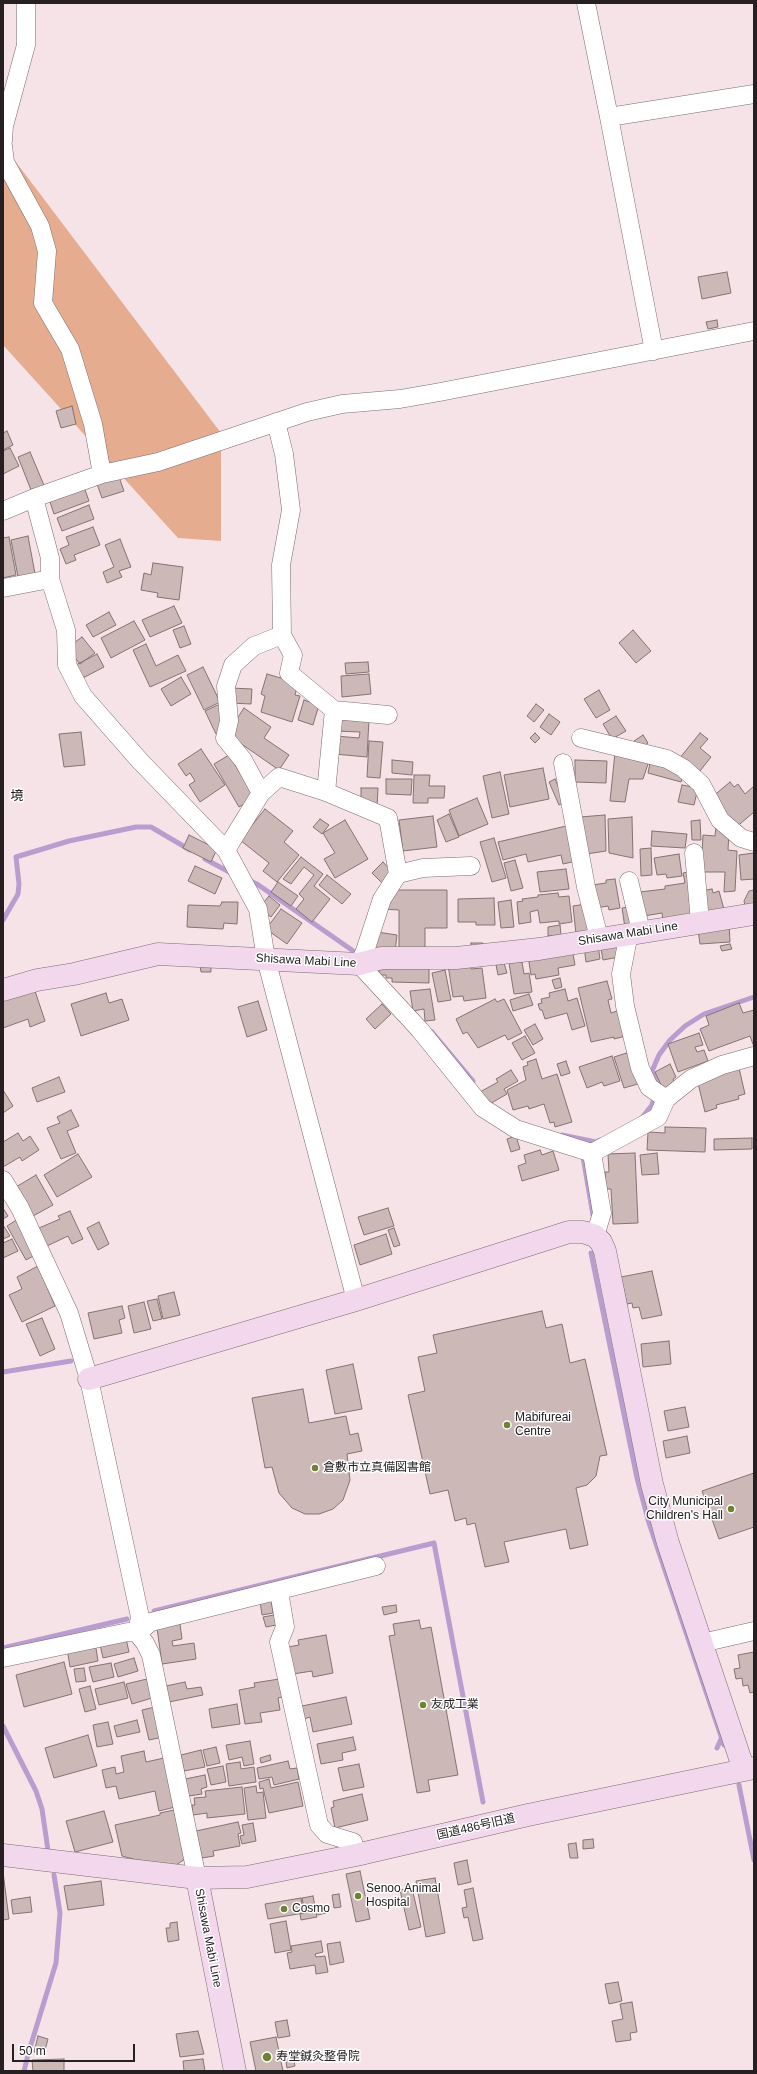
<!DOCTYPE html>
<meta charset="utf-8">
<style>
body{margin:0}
#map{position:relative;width:757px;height:2074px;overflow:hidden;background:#f6e3e8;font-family:Helvetica,sans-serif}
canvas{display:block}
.frame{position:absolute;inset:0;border:4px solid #262022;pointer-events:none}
.scale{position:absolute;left:12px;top:2044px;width:123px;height:18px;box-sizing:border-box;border:2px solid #262022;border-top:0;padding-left:5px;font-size:12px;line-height:14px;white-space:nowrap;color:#262022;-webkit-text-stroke:3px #fff;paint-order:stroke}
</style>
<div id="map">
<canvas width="757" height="2074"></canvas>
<div class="frame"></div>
<div class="scale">50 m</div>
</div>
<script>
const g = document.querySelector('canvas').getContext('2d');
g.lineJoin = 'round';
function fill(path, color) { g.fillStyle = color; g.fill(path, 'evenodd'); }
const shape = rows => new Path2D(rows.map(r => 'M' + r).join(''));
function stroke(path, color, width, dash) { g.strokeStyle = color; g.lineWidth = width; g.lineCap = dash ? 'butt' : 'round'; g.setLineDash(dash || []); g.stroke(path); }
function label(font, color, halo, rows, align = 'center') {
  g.font = font + ' Helvetica,"Noto Sans JP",sans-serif'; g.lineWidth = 3; g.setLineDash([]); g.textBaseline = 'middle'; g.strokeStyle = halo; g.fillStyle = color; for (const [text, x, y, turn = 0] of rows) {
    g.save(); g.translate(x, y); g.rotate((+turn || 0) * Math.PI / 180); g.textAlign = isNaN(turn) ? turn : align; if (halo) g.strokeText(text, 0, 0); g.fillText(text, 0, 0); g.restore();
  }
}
fill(shape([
 [3,145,221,433,221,541,178,538,3,345]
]), '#e5ac8f');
stroke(shape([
 [205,859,233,874],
 [248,880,257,884,359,955],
 [3,920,18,894,19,884,16,857,69,841,136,827,151,827,190,850],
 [432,1032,473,1081],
 [657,1084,652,1071,659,1055,670,1040,685,1026,704,1014,754,997],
 [641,1119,652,1105,655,1095],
 [562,1135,596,1142,600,1140],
 [583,1157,593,1215],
 [591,1253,637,1478,649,1523,724,1745],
 [3,1372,71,1361],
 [154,1611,434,1543,483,1802],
 [3,1648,127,1619],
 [3,1726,36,1791,42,1809,48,1850],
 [717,1748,721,1739],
 [739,1785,754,1860],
 [24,2071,29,2051,56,1963,60,1913,54,1875]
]), '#ba9dcf', 5);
const building = shape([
 [727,272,731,293,702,299,698,277,727,272],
 [717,320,718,327,708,329,706,322,717,320],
 [72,406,76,424,61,428,56,411,72,406],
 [7,431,13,445,3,450,3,433,7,431],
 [10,448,19,466,3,474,3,451,10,448],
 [30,452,46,490,33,495,18,457,30,452],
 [119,477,124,491,102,498,97,484,119,477],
 [84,487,89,501,54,514,49,499,84,487],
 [89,505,94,519,62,531,57,518,89,505],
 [93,527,100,545,74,555,76,560,66,564,60,549,69,545,66,537,93,527],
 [28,536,36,579,19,582,11,540,28,536],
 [9,537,16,575,3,578,3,538,9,537],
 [120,539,131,567,119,571,122,577,107,583,103,572,114,567,105,545,120,539],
 [153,563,183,567,179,600,157,597,158,593,141,590,144,573,151,575,153,563],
 [174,606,182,623,150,637,142,620,174,606],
 [109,612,116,625,93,637,86,625,109,612],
 [134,621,145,640,111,658,101,638,134,621],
 [184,626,191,644,180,648,173,630,184,626],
 [633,630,651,651,636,663,619,643,633,630],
 [82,637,95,653,80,664,67,648,82,637],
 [146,644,156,666,178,655,186,671,150,687,133,650,146,644],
 [97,654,104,667,81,679,74,666,97,654],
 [368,662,369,672,346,674,345,663,368,662],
 [203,667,220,702,204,710,187,675,203,667],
 [267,674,298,683,295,695,300,696,292,722,261,712,265,696,261,694,267,674],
 [369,674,371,694,342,697,341,676,369,674],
 [181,677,191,694,171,706,161,689,181,677],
 [231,688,252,689,251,704,230,703,231,688],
 [599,690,610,710,596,718,584,699,599,690],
 [304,700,319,705,313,725,298,720,304,700],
 [222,703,226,729,216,734,205,711,222,703],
 [536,704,544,710,534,722,527,716,536,704],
 [244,708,271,727,264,738,289,755,279,770,227,734,244,708],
 [549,714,560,722,551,735,540,727,549,714],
 [336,716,369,719,367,757,334,754,336,736,359,738,360,732,335,731,336,716],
 [616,716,626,731,612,739,603,724,616,716],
 [81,732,85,765,64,767,59,734,81,732],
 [535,733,540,738,535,743,530,738,535,733],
 [700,733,708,739,700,748,711,757,696,776,679,759,700,733],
 [643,735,648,743,639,749,634,741,643,735],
 [369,741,383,742,380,778,367,777,369,741],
 [201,749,225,785,200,802,189,785,195,781,190,773,186,776,178,764,201,749],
 [615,753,650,758,643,779,629,779,625,802,610,801,615,753],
 [229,755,255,798,239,807,214,764,229,755],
 [392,760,413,762,412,775,392,773,392,760],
 [575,760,607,761,606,783,575,782,575,760],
 [650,763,684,771,681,782,648,773,650,763],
 [543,768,549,799,510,807,504,775,543,768],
 [500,772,509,814,492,818,483,776,500,772],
 [414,775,430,775,429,786,445,786,444,798,428,798,428,803,413,803,414,775],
 [386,779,412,779,411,795,386,794,386,779],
 [555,779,565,802,559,805,549,782,555,779],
 [730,782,734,787,738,784,745,794,754,786,754,812,734,829,711,798,730,782],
 [682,785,698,788,694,805,678,802,682,785],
 [361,788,378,788,377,807,361,807,361,788],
 [477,798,488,824,459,836,449,810,477,798],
 [265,809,293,831,284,842,299,855,277,882,263,871,269,863,240,840,265,809],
 [449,814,459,837,446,842,437,820,449,814],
 [605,815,606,851,586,854,580,817,605,815],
 [433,816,437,847,403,851,399,820,433,816],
 [632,817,633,858,609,853,608,819,632,817],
 [320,819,329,825,322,834,313,827,320,819],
 [345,820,368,859,335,878,324,859,335,853,323,833,345,820],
 [700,820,701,840,692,840,691,821,700,820],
 [566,826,577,861,563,864,561,855,528,862,526,854,503,860,498,842,566,826],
 [716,827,729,832,728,850,737,851,735,891,724,892,725,872,701,872,703,835,715,836,716,827],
 [652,831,687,834,685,848,651,846,652,831],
 [189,835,217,849,211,862,183,848,189,835],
 [494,838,506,878,492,882,480,842,494,838],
 [651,848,652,875,641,876,640,849,651,848],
 [754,853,754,879,741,880,739,855,754,853],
 [679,854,682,876,667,878,666,874,657,875,654,858,679,854],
 [301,857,323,874,314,886,330,899,312,922,296,909,304,899,299,894,314,875,304,867,291,884,283,879,301,857],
 [515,860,523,888,511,891,504,863,515,860],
 [383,862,393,873,383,884,372,873,383,862],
 [195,866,222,878,215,894,188,881,195,866],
 [566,869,569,889,540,892,537,872,566,869],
 [688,872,695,917,663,921,662,913,644,916,640,892,665,889,665,886,685,883,683,873,688,872],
 [327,875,351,894,342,904,319,885,327,875],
 [615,879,620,908,609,910,608,906,596,908,592,885,606,883,606,880,615,879],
 [278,882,298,896,291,906,271,892,278,882],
 [712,889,713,893,719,891,725,913,705,916,701,891,712,889],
 [396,890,447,890,447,928,425,928,425,952,399,952,399,910,383,909,396,890],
 [754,890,754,909,746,911,744,901,749,891,754,890],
 [558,893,559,897,569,896,572,922,559,924,559,921,540,923,538,910,530,912,531,922,519,924,517,902,523,901,522,899,538,897,538,895,558,893],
 [269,896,280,905,271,917,259,908,269,896],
 [494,898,495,925,476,925,476,922,458,922,458,899,494,898],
 [511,900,514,927,501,928,498,902,511,900],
 [222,902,238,902,237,924,224,923,223,929,187,927,188,905,220,906,222,902],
 [586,904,589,932,576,934,573,906,586,904],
 [629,907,632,927,625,928,622,908,629,907],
 [281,909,302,923,287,944,266,929,281,909],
 [729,924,730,942,700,944,698,930,729,924],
 [560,925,561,935,548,936,548,927,560,925],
 [377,932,397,935,395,952,375,950,377,932],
 [471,943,483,943,483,949,471,950,471,943],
 [600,943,621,948,619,957,603,960,600,943],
 [730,944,732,949,722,951,720,946,730,944],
 [598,945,600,959,586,962,584,947,598,945],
 [572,948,575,965,558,968,559,975,536,979,535,974,531,975,528,956,572,948],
 [522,962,524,974,529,973,532,992,514,994,509,963,522,962],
 [470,963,471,969,482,968,486,998,464,1001,463,996,453,997,448,965,470,963],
 [504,963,507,973,498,975,496,965,504,963],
 [211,964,211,972,201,972,200,965,211,964],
 [379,966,429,966,429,983,392,982,392,978,386,978,386,975,379,975,379,966],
 [445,970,451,1000,438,1002,432,973,445,970],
 [560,978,562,987,555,989,552,980,560,978],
 [607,981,612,999,608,1000,611,1013,620,1010,626,1036,614,1039,614,1037,591,1042,578,988,607,981],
 [34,988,45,1021,30,1027,28,1019,3,1028,3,998,34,988],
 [430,989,435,1020,425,1021,424,1009,413,1011,410,991,430,989],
 [565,989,568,1001,577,998,585,1026,572,1030,567,1013,545,1019,542,1010,540,1010,538,1004,542,1003,541,999,550,997,549,993,565,989],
 [106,993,109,1003,122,999,129,1020,81,1036,71,1004,106,993],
 [529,994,533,1005,513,1011,510,1000,529,994],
 [495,999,497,1002,504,999,522,1033,508,1040,505,1035,478,1048,467,1032,463,1034,456,1019,495,999],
 [258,1001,267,1030,247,1037,238,1007,258,1001],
 [739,1003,743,1013,754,1010,754,1047,750,1036,709,1051,700,1029,709,1025,706,1016,739,1003],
 [382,1004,391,1014,375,1029,366,1019,382,1004],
 [535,1024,543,1039,533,1045,524,1030,535,1024],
 [699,1033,703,1045,695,1047,697,1052,704,1050,708,1061,678,1072,668,1044,699,1033],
 [525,1036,535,1053,522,1060,512,1043,525,1036],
 [630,1052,641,1083,624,1088,614,1057,630,1052],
 [612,1056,620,1081,604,1086,602,1082,587,1088,579,1067,612,1056],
 [536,1059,542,1079,557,1074,572,1122,555,1127,554,1122,550,1123,544,1104,529,1109,528,1106,513,1110,507,1090,526,1080,523,1067,528,1065,527,1062,536,1059],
 [566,1061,570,1073,561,1076,557,1064,566,1061],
 [670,1064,676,1077,673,1079,675,1083,663,1089,655,1072,670,1064],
 [739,1068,745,1094,738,1096,739,1099,716,1105,717,1108,705,1112,697,1079,739,1068],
 [511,1070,518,1081,504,1089,507,1094,488,1105,480,1092,498,1082,496,1079,511,1070],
 [59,1077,65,1092,37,1102,32,1088,59,1077],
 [3,1090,13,1106,3,1113,3,1090],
 [71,1110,79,1126,67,1131,76,1153,61,1159,47,1128,60,1123,57,1117,71,1110],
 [665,1127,706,1128,705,1152,647,1150,648,1132,665,1133,665,1127],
 [18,1133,23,1141,30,1136,39,1150,22,1161,20,1157,3,1167,3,1142,18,1133],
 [516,1136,520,1149,511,1152,507,1139,516,1136],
 [752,1138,752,1149,714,1150,714,1139,752,1138],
 [540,1150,542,1155,553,1151,559,1170,522,1181,518,1166,526,1163,524,1155,540,1150],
 [635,1153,638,1223,613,1224,611,1189,606,1189,605,1172,609,1172,608,1154,635,1153],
 [657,1153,659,1174,642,1175,640,1155,657,1153],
 [78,1154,92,1177,57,1197,44,1175,78,1154],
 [36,1175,53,1205,33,1216,16,1187,36,1175],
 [3,1208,8,1216,3,1219,3,1208],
 [388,1208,394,1226,364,1235,358,1217,388,1208],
 [70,1211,83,1239,72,1244,68,1236,47,1246,39,1228,60,1219,58,1216,70,1211],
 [18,1219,37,1254,26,1260,7,1226,18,1219],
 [99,1222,109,1244,98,1250,87,1228,99,1222],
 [3,1225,10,1236,3,1239,3,1225],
 [394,1228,400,1245,394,1247,388,1230,394,1228],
 [386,1234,392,1254,360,1265,354,1245,386,1234],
 [12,1239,18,1251,3,1258,3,1243,12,1239],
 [38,1266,55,1306,22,1322,9,1295,22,1289,17,1277,38,1266],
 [652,1271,662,1315,642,1319,639,1307,633,1308,632,1303,627,1304,621,1277,652,1271],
 [174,1292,180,1315,163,1319,158,1296,174,1292],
 [157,1299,162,1319,153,1321,147,1301,157,1299],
 [144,1302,151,1329,134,1333,128,1306,144,1302],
 [122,1306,125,1318,119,1320,122,1333,94,1339,88,1313,122,1306],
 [542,1311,546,1328,562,1324,570,1363,585,1359,607,1455,600,1456,596,1476,587,1485,576,1488,588,1545,570,1549,566,1529,504,1542,509,1562,485,1567,475,1523,467,1525,466,1518,455,1521,448,1490,430,1494,408,1395,425,1391,418,1357,437,1353,433,1335,542,1311],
 [42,1318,55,1349,40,1356,26,1324,42,1318],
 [669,1341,671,1364,643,1367,641,1344,669,1341],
 [353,1364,362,1409,335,1414,326,1370,353,1364],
 [303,1389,309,1423,346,1416,350,1435,358,1433,362,1451,347,1454,350,1480,343,1500,333,1509,319,1514,305,1514,292,1508,279,1493,272,1467,265,1468,252,1398,303,1389],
 [685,1407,689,1427,668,1431,664,1411,685,1407],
 [687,1436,690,1453,666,1458,663,1441,687,1436],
 [754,1473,754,1527,719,1539,702,1491,754,1473],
 [271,1599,273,1613,262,1615,260,1601,271,1599],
 [396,1605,397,1612,384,1615,382,1607,396,1605],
 [274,1615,276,1625,266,1627,263,1617,274,1615],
 [419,1620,421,1629,431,1627,458,1775,428,1780,430,1791,417,1793,389,1636,395,1635,393,1624,419,1620],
 [180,1624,182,1639,172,1641,173,1646,194,1643,196,1659,162,1664,157,1628,180,1624],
 [125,1634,129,1652,103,1658,99,1640,125,1634],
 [326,1635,333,1673,313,1677,312,1671,293,1674,288,1647,299,1645,298,1640,326,1635],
 [95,1642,98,1661,70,1667,67,1648,95,1642],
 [754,1652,754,1692,750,1693,748,1685,743,1686,742,1678,736,1679,734,1669,740,1668,738,1655,754,1652],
 [134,1658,138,1671,118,1677,114,1664,134,1658],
 [64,1662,72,1694,24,1707,16,1675,64,1662],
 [111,1663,114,1677,93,1682,89,1667,111,1663],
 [84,1668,86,1681,76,1682,74,1669,84,1668],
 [147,1679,152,1698,132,1704,126,1684,147,1679],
 [279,1679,282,1697,278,1698,280,1710,260,1713,262,1722,245,1724,239,1690,255,1687,254,1683,279,1679],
 [124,1682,128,1698,99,1705,95,1689,124,1682],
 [185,1682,187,1689,201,1687,203,1695,169,1702,166,1686,185,1682],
 [90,1686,96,1709,85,1712,79,1689,90,1686],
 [346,1697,352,1724,313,1732,310,1717,304,1719,302,1706,346,1697],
 [237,1704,240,1724,212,1728,209,1709,237,1704],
 [155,1707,163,1737,149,1740,142,1710,155,1707],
 [137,1720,140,1732,117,1737,114,1726,137,1720],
 [108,1722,113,1744,97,1747,93,1725,108,1722],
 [88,1735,97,1766,54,1778,45,1748,88,1735],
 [353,1737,356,1750,342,1753,343,1760,321,1764,317,1744,353,1737],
 [250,1741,254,1764,244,1766,242,1757,229,1760,226,1745,250,1741],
 [216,1747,220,1763,207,1766,203,1750,216,1747],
 [201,1750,205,1767,184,1771,181,1755,201,1750],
 [144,1751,146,1762,164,1758,175,1807,159,1811,155,1791,119,1799,116,1786,106,1788,102,1770,115,1767,116,1774,124,1772,121,1756,144,1751],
 [270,1755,271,1760,261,1763,260,1758,270,1755],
 [288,1761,290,1769,297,1768,299,1779,274,1785,272,1777,259,1779,257,1768,288,1761],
 [240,1762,241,1769,254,1767,256,1782,229,1786,226,1764,240,1762],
 [359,1764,364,1787,343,1791,338,1768,359,1764],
 [223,1766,226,1782,211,1785,207,1769,223,1766],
 [205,1775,207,1787,201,1789,202,1794,189,1796,185,1779,205,1775],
 [269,1779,271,1788,298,1782,303,1806,269,1813,263,1788,260,1789,259,1782,269,1779],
 [256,1786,257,1793,263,1792,266,1818,248,1820,244,1788,256,1786],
 [242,1787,245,1814,207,1818,207,1813,193,1815,192,1805,195,1805,194,1798,206,1797,205,1791,242,1787],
 [362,1794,368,1820,335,1828,331,1808,334,1807,333,1801,362,1794],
 [174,1810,185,1859,176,1865,137,1860,122,1856,115,1825,160,1815,160,1813,174,1810],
 [104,1811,113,1842,75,1852,66,1821,104,1811],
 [238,1822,241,1833,238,1834,240,1846,213,1851,214,1856,202,1858,196,1831,238,1822],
 [253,1823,256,1841,242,1844,240,1836,244,1835,242,1825,253,1823],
 [593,1839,594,1848,583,1849,583,1840,593,1839],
 [576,1843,578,1858,570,1858,568,1844,576,1843],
 [467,1860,471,1882,458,1885,454,1863,467,1860],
 [360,1871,370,1919,356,1922,346,1874,360,1871],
 [3,1872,9,1919,3,1920,3,1872],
 [435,1878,445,1933,426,1937,416,1881,435,1878],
 [101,1881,104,1905,68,1910,64,1886,101,1881],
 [412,1888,421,1927,409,1930,400,1890,412,1888],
 [473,1888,483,1939,473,1941,468,1917,464,1918,462,1908,467,1907,464,1890,473,1888],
 [339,1894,341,1907,334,1908,332,1895,339,1894],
 [313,1896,317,1917,301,1920,300,1914,305,1913,302,1898,313,1896],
 [30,1897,32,1912,13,1914,11,1900,30,1897],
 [301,1898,304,1913,268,1919,265,1904,301,1898],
 [325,1907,326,1913,318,1915,317,1908,325,1907],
 [286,1921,291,1950,275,1953,270,1924,286,1921],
 [177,1922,179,1940,168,1942,166,1928,170,1928,170,1923,177,1922],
 [321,1941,323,1952,315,1954,316,1957,325,1956,328,1972,316,1974,315,1965,290,1969,287,1953,292,1952,291,1946,321,1941],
 [340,1942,344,1962,330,1965,327,1944,340,1942],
 [618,1982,622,2001,609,2004,605,1984,618,1982],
 [632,2002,637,2032,630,2033,631,2040,616,2042,612,2021,623,2019,620,2004,632,2002],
 [287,2020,290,2036,278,2038,275,2022,287,2020],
 [198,2031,204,2054,180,2057,176,2034,198,2031],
 [38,2036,48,2039,44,2054,34,2052,38,2036],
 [276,2037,283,2071,256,2071,250,2042,276,2037],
 [293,2055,295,2066,287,2068,285,2056,293,2055],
 [64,2059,64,2071,33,2071,32,2060,64,2059],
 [203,2059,205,2071,184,2071,183,2061,203,2059]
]);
fill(building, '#cbb8b7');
stroke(building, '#847372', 1);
const street = shape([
 [586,3,609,117,754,94],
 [609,117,654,351],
 [3,141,4,126,26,45,26,3],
 [3,146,5,162,40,226,47,251,43,303,70,349,93,424,102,474],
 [276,422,284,454,291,510,281,565,282,635,293,655,289,673,334,710,388,715],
 [34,498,50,558,50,579,66,630,67,665,83,696,140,761,226,850,258,909,266,959,356,1300],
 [3,511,34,498,102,474,158,462,307,412,342,404,400,399,440,392,754,331],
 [3,588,50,579],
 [581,738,667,759,683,768,701,784,720,820,741,838,754,842],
 [563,763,586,887,599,938],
 [326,792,334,710],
 [261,793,243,760,225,738,229,721,226,686,233,665,254,646,282,635],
 [226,850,261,793,279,777,326,792,388,818,398,874,382,899,365,951,359,964,420,1030,483,1108,516,1129,592,1153,658,1117,666,1099,691,1079,722,1065,754,1056],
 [694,853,700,922],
 [398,874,423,868,471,866],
 [629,881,641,931],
 [629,933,621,974,625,1006,640,1068,649,1087,666,1099],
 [592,1153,602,1213,595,1236],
 [3,1180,20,1208,69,1313,89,1379,140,1617,137,1633],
 [279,1591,285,1627,279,1642,319,1825,327,1834,353,1842,356,1855],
 [137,1633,151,1622,376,1566],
 [702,1643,754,1631],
 [3,1658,128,1632,137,1633,145,1643,151,1655,197,1878]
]);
const secondary = shape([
 [3,990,37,980,74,974,158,954,359,964,382,958,456,958,539,949,754,914],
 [89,1379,356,1300,569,1232,583,1232,595,1236,601,1242,605,1251,652,1484,668,1543,744,1770],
 [3,1855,197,1878,247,1877,356,1855,528,1815,754,1768],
 [197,1878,235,2071]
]);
stroke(street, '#7d6c71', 19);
stroke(secondary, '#7d6c71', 23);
stroke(street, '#fff', 18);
stroke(secondary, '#f2d7ed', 22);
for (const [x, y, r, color] of [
 [507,1425,4,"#6e8232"],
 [315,1468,4,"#6e8232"],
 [731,1509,4,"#6e8232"],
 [423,1705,4,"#6e8232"],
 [358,1896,4,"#6e8232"],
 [284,1909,4,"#6e8232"],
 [267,2057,5,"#6e8232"]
]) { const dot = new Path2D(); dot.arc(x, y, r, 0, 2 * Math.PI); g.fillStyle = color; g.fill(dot); stroke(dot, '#fff', 1.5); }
label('12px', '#262022', '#fff', [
 ["Shisawa Mabi Line",628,934,-9],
 ["Shisawa Mabi Line",306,961,3],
 ["国道486号旧道",476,1827,-13],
 ["Shisawa Mabi Line",208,1938,79]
]);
label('12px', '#262022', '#fff', [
 ["Mabifureai",515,1418],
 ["Centre",515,1432],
 ["倉敷市立真備図書館",323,1468],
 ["City Municipal",723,1502,"right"],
 ["Children's Hall",723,1516,"right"],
 ["友成工業",431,1705],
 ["Senoo Animal",366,1889],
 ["Hospital",366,1903],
 ["Cosmo",292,1909],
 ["寿堂鍼灸整骨院",276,2057]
], 'left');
label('13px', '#262022', '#fff', [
 ["境",17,796]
]);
</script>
